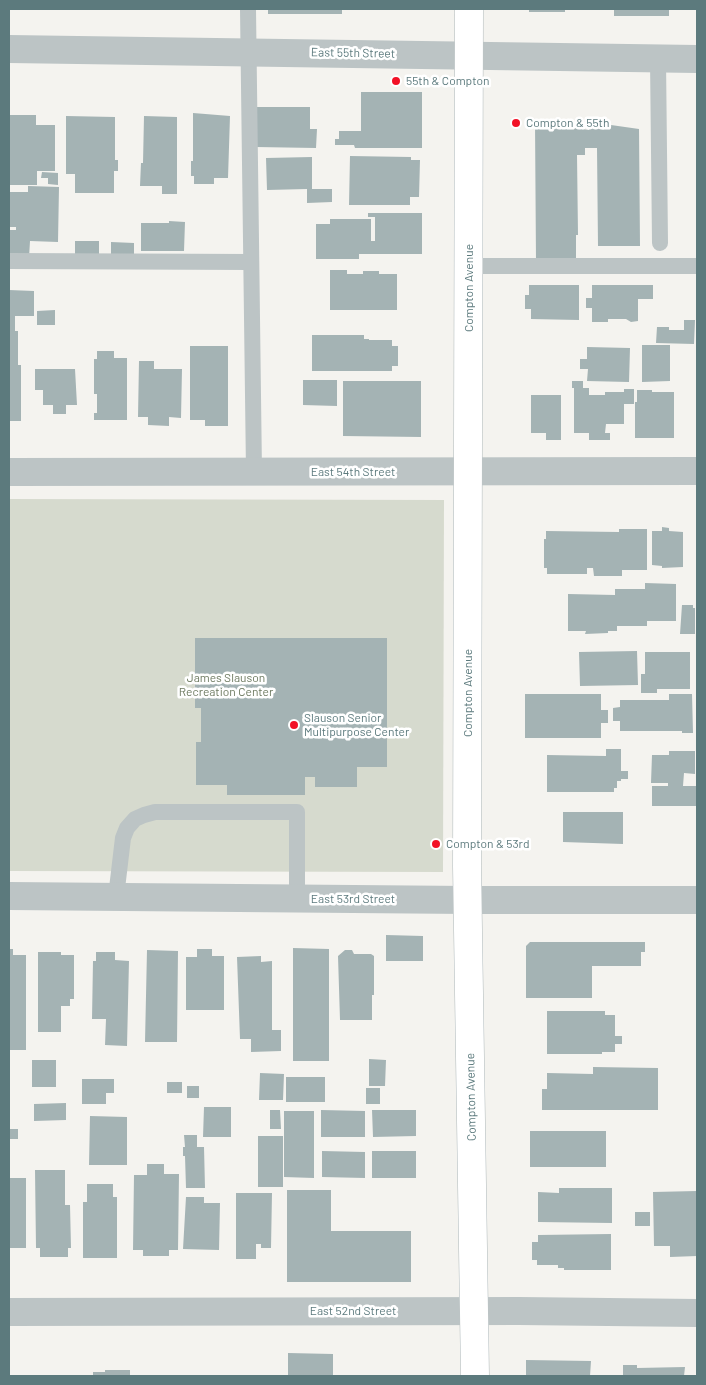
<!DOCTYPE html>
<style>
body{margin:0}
#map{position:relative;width:706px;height:1385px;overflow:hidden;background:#f4f3ef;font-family:Barlow,sans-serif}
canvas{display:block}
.frame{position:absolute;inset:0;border:10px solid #5c7a7d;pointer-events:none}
</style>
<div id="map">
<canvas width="706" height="1385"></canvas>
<div class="frame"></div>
</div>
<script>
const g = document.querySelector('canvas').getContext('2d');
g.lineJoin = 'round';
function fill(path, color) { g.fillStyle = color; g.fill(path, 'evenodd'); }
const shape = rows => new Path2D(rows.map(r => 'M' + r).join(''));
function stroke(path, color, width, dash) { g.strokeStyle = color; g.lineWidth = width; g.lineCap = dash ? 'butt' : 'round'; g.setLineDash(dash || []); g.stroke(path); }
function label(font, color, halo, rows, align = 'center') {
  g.font = font + ' Barlow,sans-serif'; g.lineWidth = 5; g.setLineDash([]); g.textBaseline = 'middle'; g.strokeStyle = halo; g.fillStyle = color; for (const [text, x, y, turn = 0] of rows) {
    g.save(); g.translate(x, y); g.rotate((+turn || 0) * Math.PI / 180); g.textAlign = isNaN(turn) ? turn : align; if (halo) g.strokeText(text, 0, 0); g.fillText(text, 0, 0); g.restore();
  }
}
fill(shape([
 [9,499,444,500,443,872,9,871]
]), '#d6dace');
fill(shape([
 [268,9,342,9,342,14,268,14],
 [529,9,565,9,565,12,529,12],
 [614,9,669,9,669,16,614,16],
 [361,92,422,92,422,148,355,148,354,145,335,145,335,139,339,139,339,131,361,131],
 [256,107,310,107,310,129,317,129,316,148,256,147],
 [193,113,230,116,228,178,214,178,214,184,194,184,194,176,191,176,191,161,193,161],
 [9,115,36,115,36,125,55,125,55,171,37,171,37,185,9,185],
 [66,116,115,117,115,160,118,160,118,171,114,171,114,193,75,193,75,174,66,174],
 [144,116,177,117,177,194,162,194,162,186,140,186,141,163,143,163],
 [535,122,589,130,590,122,639,129,640,246,598,246,597,148,585,148,585,155,577,155,578,235,576,235,576,262,536,262],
 [350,156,411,157,411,160,420,160,419,197,410,197,410,205,349,205],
 [312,157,312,189,332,189,332,202,307,203,307,189,267,190,266,158],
 [42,172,58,173,58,185,48,184,48,178,41,178],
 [28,186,59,187,58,242,30,241,29,258,9,257,9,230,16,230,16,227,10,227,10,192,28,192],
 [368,213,422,213,422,254,359,254,359,259,316,259,316,224,330,224,330,219,371,219,371,241,375,241,375,217,368,217],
 [169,221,185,222,184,251,141,251,141,223,169,223],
 [75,241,99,241,99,254,75,254],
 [111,242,134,243,134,255,111,254],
 [330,270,347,270,347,274,363,274,363,271,379,271,379,274,397,274,397,310,330,310],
 [529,285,579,285,579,320,531,319,531,309,525,309,525,295,529,295],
 [592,285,653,285,653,299,638,299,638,321,631,322,626,319,608,319,608,322,592,322,592,308,586,308,586,298,592,298],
 [9,290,34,291,34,316,15,316,15,331,18,331,18,365,21,365,21,421,9,421],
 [55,310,55,325,37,325,37,311],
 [684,320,695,320,694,344,656,343,657,327,669,327,669,330,684,330],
 [312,335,364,335,364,339,369,339,369,340,392,340,392,346,398,346,398,366,392,366,392,371,312,371],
 [642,345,670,345,670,381,642,382],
 [190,346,228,346,228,426,205,426,205,420,190,420],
 [587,347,630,348,629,382,587,381,588,369,580,369,580,359,587,359],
 [97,351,114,351,114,358,127,358,127,420,94,420,94,413,97,413,97,394,94,394,94,359,97,359],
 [139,361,154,361,154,369,182,369,181,418,169,417,169,426,148,425,148,417,138,417],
 [35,369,75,369,77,405,66,405,66,414,53,414,53,405,43,405,43,390,35,390],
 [303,380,337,380,337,406,303,405],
 [343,381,421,381,421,437,343,436],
 [572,381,583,381,583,388,589,388,589,395,605,395,605,392,624,392,624,389,634,389,634,404,624,404,624,424,606,424,605,433,610,433,610,440,589,440,589,433,574,433,574,388,572,388],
 [637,390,652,390,652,392,674,392,674,438,635,438,635,402,637,402],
 [531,395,561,395,561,440,546,440,546,433,531,433],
 [662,527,669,528,669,531,683,532,683,567,662,568,662,566,652,565,652,531,662,531],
 [619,529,647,529,647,570,622,570,622,576,594,576,593,568,587,568,587,574,547,574,547,568,544,568,544,539,546,539,546,531,619,532],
 [645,583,676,584,676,621,647,621,647,626,617,626,617,631,608,631,608,633,585,634,586,631,568,631,568,594,615,595,615,589,645,589],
 [682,605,693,605,693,608,695,608,695,634,680,634],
 [195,638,387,638,387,767,357,767,357,787,315,787,315,777,305,777,305,795,227,795,227,785,196,785,196,742,201,742,201,708,195,708],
 [637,651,638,685,580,686,579,652],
 [645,652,690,652,690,689,657,689,657,693,641,693,641,674,645,674],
 [525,694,601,694,601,710,608,710,608,723,601,723,601,738,525,738],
 [669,694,692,694,693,733,682,733,682,731,620,731,620,721,613,721,613,708,620,707,620,700,669,700],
 [606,749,621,749,621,771,628,771,628,779,621,779,621,781,617,781,617,788,614,788,614,792,547,792,547,755,606,756],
 [669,751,695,751,695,774,684,773,683,786,696,786,697,806,652,806,652,786,668,786,668,783,651,783,652,755,669,755],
 [563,812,623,812,623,844,563,842],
 [386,935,423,936,423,961,386,961],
 [530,942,645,942,645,952,641,952,641,966,592,966,592,998,526,998,526,946],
 [293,948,329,949,329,1061,293,1061],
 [9,949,13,949,13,955,26,955,26,1050,9,1050],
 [197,949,212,949,212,956,224,956,224,1010,186,1010,186,957,197,957],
 [147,950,178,951,177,1042,145,1042],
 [345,950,352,950,354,954,371,954,374,956,374,995,372,995,372,1020,340,1020,338,956],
 [38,952,61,952,61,955,74,955,74,999,70,999,70,1006,61,1006,61,1032,38,1032],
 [96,952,115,952,115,960,129,961,127,1046,105,1045,106,1019,92,1019,93,961,96,961],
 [261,956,261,962,272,961,272,1030,281,1030,281,1051,251,1052,251,1039,240,1039,237,957],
 [547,1011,605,1011,605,1015,615,1015,615,1036,622,1036,622,1044,615,1044,615,1052,602,1052,602,1054,547,1054],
 [369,1059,386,1060,385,1086,369,1086],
 [32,1060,56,1060,56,1087,32,1087],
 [593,1067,658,1068,658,1110,542,1110,542,1089,547,1089,547,1073,593,1074],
 [260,1073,284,1074,283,1100,259,1100],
 [286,1077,325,1077,325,1102,286,1102],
 [82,1079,114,1079,114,1093,106,1093,106,1104,82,1104],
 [167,1082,182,1082,182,1093,167,1093],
 [187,1086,199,1086,199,1098,187,1098],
 [366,1088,380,1088,380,1104,366,1104],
 [66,1103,66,1120,34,1121,34,1104],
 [204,1107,231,1107,231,1137,203,1137],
 [270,1110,280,1110,281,1129,270,1129],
 [321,1110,365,1111,365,1137,321,1137],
 [372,1110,416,1110,416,1136,373,1137],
 [284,1111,314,1111,314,1178,284,1177],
 [90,1116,127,1117,127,1165,89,1165],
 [9,1129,18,1129,18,1139,9,1139],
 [530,1131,606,1131,606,1167,530,1167],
 [184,1135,197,1135,197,1147,204,1147,205,1188,186,1188,185,1156,183,1156,183,1147,185,1147],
 [258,1136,283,1136,283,1187,258,1187],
 [322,1151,365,1152,365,1178,322,1177],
 [372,1151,416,1151,416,1178,372,1178],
 [147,1164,164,1164,164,1174,179,1174,178,1250,169,1250,169,1256,143,1256,143,1250,133,1250,134,1175,147,1175],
 [35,1170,65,1170,65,1205,70,1205,71,1248,68,1248,68,1257,40,1257,40,1248,36,1248],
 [9,1178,26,1178,26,1248,9,1248],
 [87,1184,113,1184,113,1197,117,1197,117,1258,83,1258,83,1202,87,1202],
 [559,1188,612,1188,612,1223,538,1222,538,1192,559,1193],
 [287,1190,331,1190,331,1231,411,1231,411,1282,287,1282],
 [697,1191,697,1256,670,1257,670,1246,654,1246,653,1192],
 [236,1193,272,1193,271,1248,261,1248,261,1244,256,1244,256,1259,236,1259],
 [186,1197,204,1197,204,1203,220,1203,219,1250,183,1249],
 [635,1212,650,1212,650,1226,635,1226],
 [611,1234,611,1270,564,1270,564,1268,558,1268,558,1265,537,1265,537,1260,532,1260,532,1242,538,1242,538,1235],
 [288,1353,333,1354,333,1376,288,1376],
 [526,1360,591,1361,590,1376,526,1376],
 [623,1365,637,1365,637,1368,685,1367,684,1376,623,1376],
 [105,1370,130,1370,130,1376,93,1376,93,1372,105,1372]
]), '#a4b3b4');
const secondary = shape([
 [469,9,467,866,475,1376]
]);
stroke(secondary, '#aeb8ba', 29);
stroke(shape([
 [248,9,254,472],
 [658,59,660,243],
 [9,261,251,262],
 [469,266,697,266],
 [116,897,123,838,127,828,135,819,144,815,155,812,297,812,297,899]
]), '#bcc4c5', 16);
stroke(shape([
 [9,472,697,471],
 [9,896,468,900,697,900],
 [9,1312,519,1311,697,1313]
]), '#bcc4c5', 28);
stroke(shape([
 [9,49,697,59]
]), '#bcc4c5', 28);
stroke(secondary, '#fff', 28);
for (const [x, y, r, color] of [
 [396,81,5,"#f21126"],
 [516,123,5,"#f21126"],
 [294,725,5,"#f21126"],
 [436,844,5,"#f21126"]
]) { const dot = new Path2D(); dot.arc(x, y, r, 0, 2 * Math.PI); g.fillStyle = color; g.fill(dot); stroke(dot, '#fff', 2); }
label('12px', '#5c7a7d', '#fff', [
 ["East 55th Street",353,53,1],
 ["Compton Avenue",469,288,-90],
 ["East 54th Street",353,472],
 ["Compton Avenue",468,693,-90],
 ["East 53rd Street",353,899],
 ["Compton Avenue",471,1097,-91],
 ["East 52nd Street",353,1311]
]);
label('12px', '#5c7a7d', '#fff', [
 ["55th & Compton",406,81],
 ["Compton & 55th",526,123],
 ["Slauson Senior",304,718],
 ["Multipurpose Center",304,732],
 ["Compton & 53rd",446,844]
], 'left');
label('12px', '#6d7a60', '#fff', [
 ["James Slauson",226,678],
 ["Recreation Center",226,692]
]);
</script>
